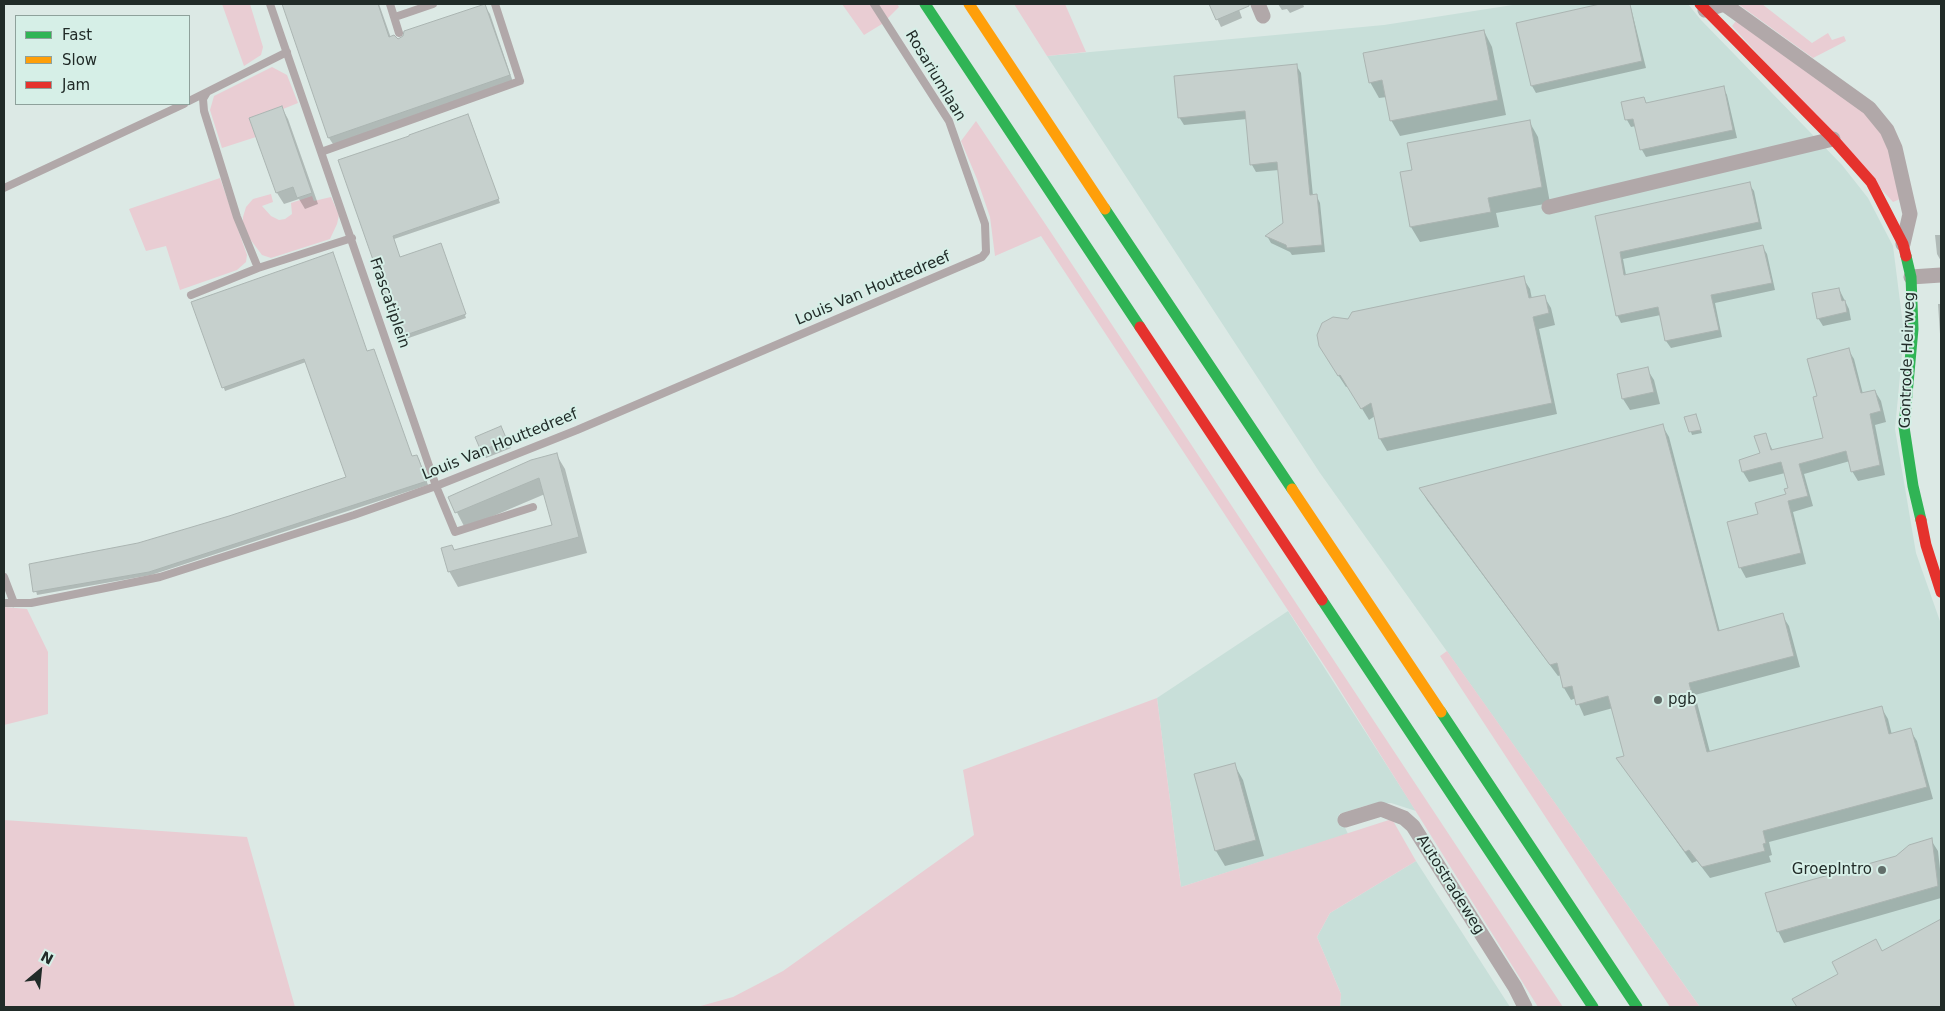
<!DOCTYPE html>
<style>
body{margin:0}
#map{position:relative;width:1945px;height:1011px;overflow:hidden;background:#dce9e5;font-family:"DejaVu Sans",sans-serif}
canvas{display:block}
.frame{position:absolute;inset:0;border:5px solid #212b28;pointer-events:none}
.legend{position:absolute;left:15px;top:15px;width:175px;height:90px;box-sizing:border-box;background:#d6efe7;border:1px solid #8ea19b;margin:0;padding:6px 9px;list-style:none;font-size:15px;color:#212b28}
.legend li{display:flex;align-items:center;gap:10px;height:25px}
.legend b{width:25px;border:1px solid #8ea19b}
.north{position:absolute;left:15px;top:946px;width:50px;height:50px;-webkit-text-stroke:4px #d6efe7;paint-order:stroke;rotate:28deg;font-size:14px;font-weight:700;line-height:20px;text-align:center;color:#212b28}
.north::after{content:'';display:block;margin:auto;width:18px;height:22px;background:#212b28;clip-path:polygon(50% 0,100% 100%,50% 72%,0 100%)}
</style>
<div id="map">
<canvas width="1945" height="1011"></canvas>
<div class="frame"></div>
<ul class="legend">
<li><b style="height:6px;background:#30b455"></b>Fast</li>
<li><b style="height:6px;background:#ff9f0a"></b>Slow</li>
<li><b style="height:6px;background:#e5322d"></b>Jam</li>
</ul>
<div class="north">N</div>
</div>
<script>
const g = document.querySelector('canvas').getContext('2d');
g.lineJoin = 'round';
function fill(path, color) { g.fillStyle = color; g.fill(path, 'evenodd'); }
const shape = rows => new Path2D(rows.map(r => 'M' + r).join(''));
function stroke(path, color, width, dash) { g.strokeStyle = color; g.lineWidth = width; g.lineCap = dash ? 'butt' : 'round'; g.setLineDash(dash || []); g.stroke(path); }
function label(font, color, halo, rows, align = 'center') {
  g.font = font + ' "DejaVu Sans",sans-serif'; g.lineWidth = 4; g.setLineDash([]); g.textBaseline = 'middle'; g.strokeStyle = halo; g.fillStyle = color; for (const [text, x, y, turn = 0] of rows) {
    g.save(); g.translate(x, y); g.rotate((+turn || 0) * Math.PI / 180); g.textAlign = isNaN(turn) ? turn : align; if (halo) g.strokeText(text, 0, 0); g.fillText(text, 0, 0); g.restore();
  }
}
fill(shape([
 [1519,4,1688,4,1701,20,1842,165,1868,198,1893,246,1904,333,1895,429,1916,553,1941,624,1941,1007,1700,1007,1320,473,1047,56,1384,25],
 [1288,611,1416,811,1391,803,1368,805,1339,814,1348,834,1181,887,1157,698],
 [1416,861,1510,1007,1340,1007,1341,994,1317,937,1330,913]
]), '#c8dfd9');
fill(shape([
 [222,4,250,4,263,47,261,55,244,66],
 [842,4,897,4,899,7,882,24,864,35],
 [1014,4,1065,4,1086,52,1047,56],
 [1738,4,1762,4,1812,43,1828,33,1832,40,1844,36,1846,41,1813,58],
 [1736,21,1866,114,1881,133,1894,158,1900,199,1893,202,1732,26],
 [272,67,287,75,298,103,283,109,282,106,250,118,256,137,222,148,210,110,214,96],
 [976,121,1050,231,1563,1007,1538,1007,1330,674,1041,236,995,256,990,217,977,179,961,141],
 [220,178,247,255,246,262,237,270,180,290,166,246,146,251,129,209],
 [271,194,273,202,262,206,271,216,279,220,285,219,292,214,291,203,312,196,314,201,331,197,339,215,337,224,330,239,271,258,262,255,247,235,243,225,243,217,246,207,253,199],
 [4,607,27,609,48,652,48,714,4,725],
 [1447,651,1700,1007,1670,1007,1440,656],
 [1157,698,1181,887,1392,819,1416,861,1330,913,1317,937,1341,994,1340,1007,697,1007,733,997,783,971,974,835,963,770],
 [4,820,247,837,295,1007,4,1007]
]), '#e9cdd3');
fill(shape([
 [283,4,379,4,391,38,397,40,484,5,490,14,514,85,335,147,329,138],
 [1210,4,1237,4,1242,18,1221,27],
 [1278,4,1303,4,1304,7,1290,13,1287,9,1282,10],
 [1606,4,1630,4,1646,68,1536,93,1532,86,1518,24],
 [1484,31,1492,47,1506,115,1400,136,1391,120,1387,97,1379,98,1370,82],
 [1296,65,1301,73,1313,196,1316,195,1320,203,1325,252,1292,255,1290,252,1271,243,1267,236,1284,223,1279,170,1256,172,1252,165,1247,119,1184,125,1179,117],
 [1723,87,1727,95,1737,138,1646,157,1642,150,1636,126,1631,127,1627,120,1623,103,1644,98,1647,104],
 [282,108,288,119,318,204,305,209,299,199,284,204,277,193,251,118],
 [470,119,500,203,394,239,400,259,442,248,466,318,403,340,339,161],
 [1529,121,1538,137,1550,203,1496,213,1499,227,1420,242,1411,227,1413,171],
 [1749,184,1754,191,1762,229,1623,259,1626,275,1762,246,1767,254,1775,290,1715,303,1722,337,1671,348,1666,341,1661,315,1621,323,1617,315,1596,217],
 [1935,235,1941,235,1941,261,1937,254],
 [1523,278,1530,289,1532,299,1544,296,1551,308,1555,325,1539,329,1557,414,1387,451,1380,439,1375,416,1369,420,1348,386,1346,387,1327,358,1348,320],
 [1839,289,1849,309,1851,320,1823,326,1818,318],
 [193,303,367,353,412,458,417,456,419,459,428,485,151,575,37,595,30,565,138,544,230,517,347,478,306,362,225,391],
 [1938,304,1941,304,1941,349],
 [1848,349,1854,359,1863,394,1875,391,1881,401,1886,422,1875,425,1885,475,1858,481,1852,471,1850,461,1804,474,1813,506,1793,512,1806,564,1746,578,1740,567,1760,515,1787,495,1790,488,1785,473,1749,482,1743,472,1761,454,1765,434,1773,451,1824,439,1818,396],
 [1647,369,1654,380,1660,404,1630,410,1623,399],
 [1696,415,1702,433,1692,435,1686,417],
 [1662,425,1669,437,1720,632,1782,615,1789,626,1800,667,1695,695,1710,752,1881,707,1888,719,1892,735,1910,730,1917,741,1933,799,1769,842,1772,855,1769,856,1771,862,1710,878,1697,861,1692,863,1618,759,1625,757,1613,708,1584,716,1576,698,1571,700,1564,688,1561,675,1558,676,1427,500,1421,489],
 [501,427,511,448,486,458,476,438],
 [556,454,565,469,587,553,458,587,449,571,553,525,545,494,465,528,449,497],
 [1234,764,1243,780,1264,856,1225,866,1216,851],
 [1931,840,1938,851,1941,878,1941,898,1784,943,1778,931,1896,857,1903,850,1913,845],
 [1940,921,1941,1007,1798,1007,1794,999]
]), '#0003');
const building = shape([
 [282,4,378,4,389,37,394,35,398,39,403,36,404,31,485,4,510,75,328,138,282,4],
 [1209,4,1249,4,1249,6,1216,20,1209,4],
 [1600,4,1630,4,1642,61,1531,86,1516,23,1600,4],
 [1484,30,1498,100,1390,121,1382,80,1369,83,1363,53,1484,30],
 [1297,64,1310,195,1317,194,1322,245,1287,248,1286,245,1265,236,1283,223,1277,162,1250,165,1245,111,1178,118,1174,76,1297,64],
 [1724,86,1733,130,1640,150,1633,119,1625,120,1621,102,1644,97,1646,103,1724,86],
 [282,106,312,193,297,198,293,187,276,193,249,118,282,106],
 [468,114,499,199,393,236,400,257,441,243,466,314,400,337,338,160,409,136,409,135,468,114],
 [1530,120,1542,187,1488,198,1491,212,1410,227,1400,172,1412,170,1407,143,1530,120],
 [1750,182,1759,222,1620,252,1624,275,1763,245,1772,283,1711,295,1719,330,1665,341,1658,307,1616,316,1595,216,1750,182],
 [333,252,367,351,374,349,412,456,417,455,427,481,149,572,33,592,29,564,138,543,229,516,346,477,304,359,222,388,191,302,333,252],
 [1524,276,1529,298,1545,295,1549,313,1533,317,1552,403,1379,439,1371,403,1361,409,1340,375,1338,376,1319,346,1317,335,1322,323,1333,317,1348,319,1352,312,1524,276],
 [1839,288,1842,301,1845,300,1847,312,1817,319,1812,293,1839,288],
 [1849,348,1861,393,1875,390,1878,401,1881,411,1870,414,1880,465,1851,472,1846,451,1799,464,1808,496,1788,501,1801,553,1739,568,1727,522,1758,514,1755,503,1786,494,1784,489,1788,488,1781,462,1742,472,1739,460,1760,453,1754,436,1766,433,1771,450,1823,438,1813,397,1817,396,1807,359,1849,348],
 [1648,367,1654,392,1622,399,1617,374,1648,367],
 [1696,414,1701,430,1689,432,1684,417,1696,414],
 [1663,424,1718,631,1783,613,1794,656,1689,683,1707,752,1882,706,1889,734,1911,728,1927,787,1763,831,1766,843,1763,844,1765,851,1702,867,1689,850,1685,852,1616,758,1624,756,1608,696,1576,705,1572,686,1563,688,1557,663,1550,665,1419,488,1663,424],
 [501,426,507,440,481,451,475,437,501,426],
 [557,453,579,537,448,572,441,548,452,545,454,550,552,525,539,478,455,513,448,497,531,460,557,453],
 [1235,763,1256,840,1215,851,1194,774,1235,763],
 [1932,838,1938,886,1777,932,1765,893,1896,856,1909,845,1932,838],
 [1941,919,1941,1007,1797,1007,1792,999,1838,974,1832,962,1876,939,1882,951,1941,919]
]);
fill(building, '#c6d0cd');
stroke(building, '#abb5b2', 1);
stroke(shape([
 [270,4,436,486,455,532,533,507],
 [390,4,399,33],
 [395,17,433,4],
 [206,94,203,99,204,111,237,217,258,268,352,238],
 [189,101,287,52],
 [321,152,520,81,495,4],
 [4,188,184,104],
 [191,295,258,268],
 [4,577,14,603],
 [4,603,31,603,160,577,354,515,436,486,577,430,982,257,986,252,985,224,949,121,874,4]
]), '#b1a8a9', 8);
stroke(shape([
 [1258,4,1263,16],
 [1705,10,1724,4,1869,108,1887,130,1895,148,1910,214,1903,244],
 [1549,207,1833,139],
 [1911,277,1941,275],
 [1345,820,1381,809,1404,818,1413,826,1515,987,1525,1007]
]), '#b1a8a9', 15);
stroke(shape([
 [925,4,1140,327],
 [1105,209,1292,489],
 [1906,256,1911,277,1913,329,1904,427,1913,486,1921,520],
 [1322,600,1593,1007],
 [1441,712,1637,1007]
]), '#30b455', 11);
stroke(shape([
 [969,4,1105,209],
 [1292,489,1441,712]
]), '#ff9f0a', 11);
stroke(shape([
 [1700,4,1833,139,1871,182,1903,244,1906,256],
 [1140,327,1322,600],
 [1921,520,1926,545,1941,592]
]), '#e5322d', 11);
for (const [x, y, r, color] of [
 [1658,700,5,"#626e6a"],
 [1882,870,5,"#626e6a"]
]) { const dot = new Path2D(); dot.arc(x, y, r, 0, 2 * Math.PI); g.fillStyle = color; g.fill(dot); stroke(dot, '#d6efe7', 2); }
label('15px', '#212b28', '#d6efe7', [
 ["Rosariumlaan",935,76,59],
 ["Louis Van Houttedreef",873,289,-23],
 ["Frascatiplein",389,303,71],
 ["Gontrode Heirweg",1908,360,-88],
 ["Louis Van Houttedreef",500,445,-22],
 ["Autostradeweg",1450,885,58]
]);
label('15px', '#212b28', '#d6efe7', [
 ["pgb",1668,700],
 ["GroepIntro",1872,870,"right"]
], 'left');
</script>
